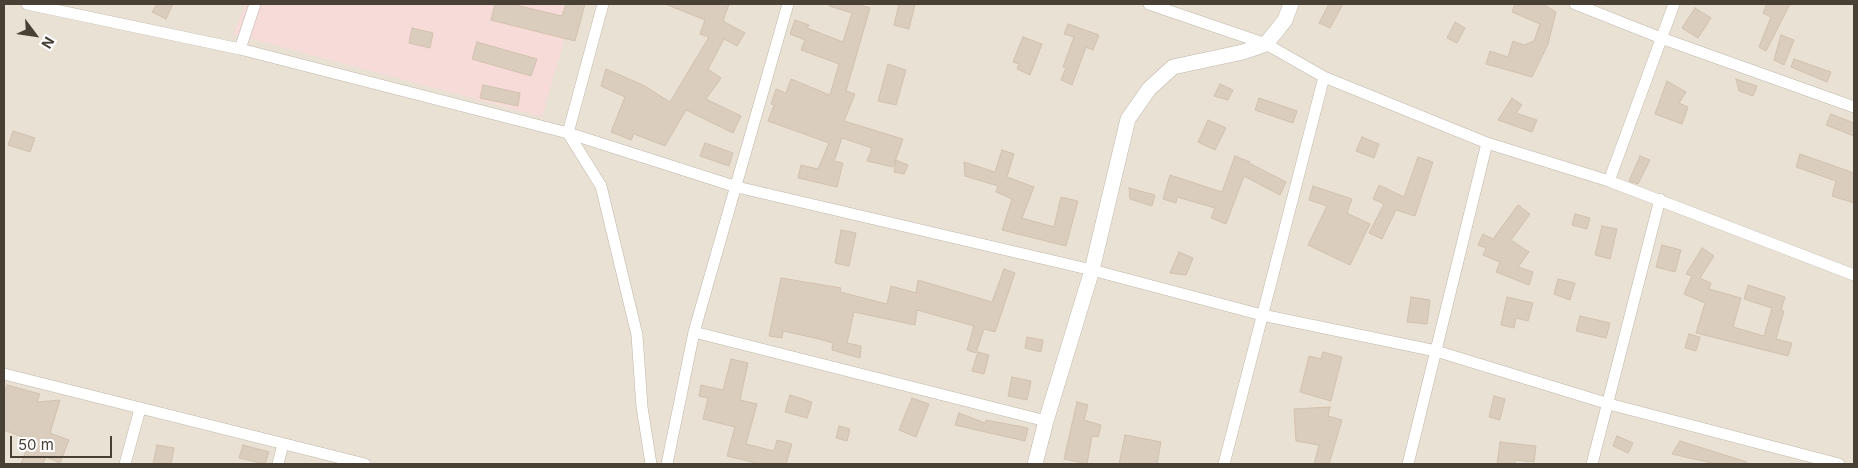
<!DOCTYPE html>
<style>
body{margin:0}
#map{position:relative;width:1858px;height:468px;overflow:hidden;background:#f4efe7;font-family:Inter,sans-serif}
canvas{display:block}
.frame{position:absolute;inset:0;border:5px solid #483f35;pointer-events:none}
.north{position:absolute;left:10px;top:10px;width:50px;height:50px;-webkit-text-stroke:4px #fff;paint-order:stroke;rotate:121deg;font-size:14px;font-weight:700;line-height:20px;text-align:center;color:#483f35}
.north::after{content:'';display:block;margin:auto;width:18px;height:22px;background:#483f35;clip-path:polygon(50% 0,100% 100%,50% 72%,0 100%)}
.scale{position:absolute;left:10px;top:436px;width:102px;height:22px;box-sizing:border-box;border:2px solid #483f35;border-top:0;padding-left:6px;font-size:15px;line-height:18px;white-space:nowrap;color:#483f35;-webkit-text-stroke:4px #fff;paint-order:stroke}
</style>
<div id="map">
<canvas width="1858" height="468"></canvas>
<div class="frame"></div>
<div class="north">N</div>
<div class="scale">50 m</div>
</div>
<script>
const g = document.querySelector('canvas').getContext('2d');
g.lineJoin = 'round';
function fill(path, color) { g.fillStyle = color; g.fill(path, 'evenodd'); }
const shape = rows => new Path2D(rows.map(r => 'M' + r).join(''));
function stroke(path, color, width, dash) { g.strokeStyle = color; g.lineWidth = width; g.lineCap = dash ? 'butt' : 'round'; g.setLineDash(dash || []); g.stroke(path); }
fill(shape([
 [4,4,1854,4,1854,464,4,464]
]), '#e9e1d4');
fill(shape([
 [246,4,575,4,542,117,233,34]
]), '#f6dbd9');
const building = shape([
 [157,4,173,4,166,19,152,12,157,4],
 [495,4,511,4,562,16,566,4,585,4,575,41,491,20,495,4],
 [665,4,729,4,723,21,745,33,737,46,724,39,708,69,721,78,706,99,741,116,733,133,686,110,665,146,634,134,631,140,611,132,625,97,601,86,606,69,643,85,670,102,709,37,700,34,705,20,665,4],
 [830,4,857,4,870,8,846,91,855,94,844,121,903,139,893,167,867,161,872,148,842,138,834,161,843,163,837,187,798,178,801,165,818,169,829,143,768,121,774,105,771,104,776,89,786,93,791,79,830,95,839,64,801,50,805,40,790,34,795,20,809,25,807,28,843,42,852,13,829,6,830,4],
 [899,4,915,4,909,29,894,25,899,4],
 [1329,4,1343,4,1330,28,1319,23,1329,4],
 [1515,4,1543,4,1556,12,1548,44,1532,77,1486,64,1490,51,1508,57,1513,41,1524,45,1534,41,1540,24,1512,12,1515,4],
 [1767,4,1790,4,1766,51,1759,47,1771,17,1763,13,1767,4],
 [1695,8,1711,18,1698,38,1682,28,1695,8],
 [1455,22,1465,28,1457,43,1447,38,1455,22],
 [1068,24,1099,35,1093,50,1086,47,1072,85,1061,80,1066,68,1063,67,1074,37,1064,34,1068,24],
 [412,28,433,33,430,48,409,43,412,28],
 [1781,35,1794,40,1784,65,1774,60,1781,35],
 [1023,37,1042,44,1030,75,1017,69,1019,64,1013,62,1023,37],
 [477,42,537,59,531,76,472,59,477,42],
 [1794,59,1831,72,1827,82,1791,67,1794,59],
 [888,64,906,70,896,105,878,101,888,64],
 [1736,79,1757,86,1753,96,1739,91,1736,79],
 [1667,81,1686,92,1679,103,1688,107,1682,124,1655,114,1667,81],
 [1220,84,1233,90,1228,100,1214,96,1220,84],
 [483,85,520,93,518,106,480,98,483,85],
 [1259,98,1297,111,1293,123,1255,110,1259,98],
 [1512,98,1522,105,1516,113,1537,120,1532,132,1498,120,1512,98],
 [1831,114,1854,123,1854,136,1826,125,1831,114],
 [1208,120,1226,128,1215,150,1198,142,1208,120],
 [13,131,35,138,30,152,8,145,13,131],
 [1362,137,1379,144,1374,158,1356,151,1362,137],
 [705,143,733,153,729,166,700,156,705,143],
 [1002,150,1014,154,1007,177,1034,187,1022,218,1054,227,1061,197,1078,201,1066,246,1002,230,1012,199,996,192,998,186,965,176,964,162,995,172,1002,150],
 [1800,154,1854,173,1854,203,1832,196,1836,181,1796,167,1800,154],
 [1235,156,1250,162,1249,163,1286,182,1280,195,1244,176,1226,224,1211,218,1215,208,1177,197,1176,203,1163,199,1170,175,1222,192,1235,156],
 [1640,156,1650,160,1638,184,1629,181,1640,156],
 [1418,157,1433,162,1415,216,1396,210,1382,239,1369,233,1384,204,1373,199,1379,185,1404,197,1418,157],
 [896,160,908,165,904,174,894,172,896,160],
 [1313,186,1352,199,1347,213,1370,224,1350,265,1308,245,1327,206,1309,200,1313,186],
 [1129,188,1155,195,1152,206,1130,199,1129,188],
 [1518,205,1530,214,1511,240,1529,252,1518,267,1533,272,1529,285,1496,272,1500,262,1483,255,1486,248,1478,245,1483,234,1493,239,1518,205],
 [1575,214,1590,218,1587,229,1572,225,1575,214],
 [1602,226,1617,229,1610,259,1595,255,1602,226],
 [841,230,856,233,849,266,835,263,841,230],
 [1662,245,1681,250,1675,272,1656,267,1662,245],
 [1702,248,1714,256,1700,278,1711,283,1709,289,1741,298,1733,327,1764,336,1772,308,1744,299,1748,285,1785,297,1781,310,1784,311,1776,339,1792,343,1788,356,1696,333,1705,303,1684,294,1692,276,1686,274,1702,248],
 [1179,252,1193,258,1186,275,1170,273,1179,252],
 [1004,269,1015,273,995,332,984,329,976,353,967,350,974,326,917,310,915,325,854,312,847,343,861,346,860,358,832,350,833,343,815,338,783,331,782,338,769,336,781,278,841,288,840,292,887,304,891,286,916,293,918,280,992,302,1004,269],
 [1558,279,1575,283,1570,300,1554,294,1558,279],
 [1411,297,1430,300,1427,324,1407,322,1411,297],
 [1507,297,1533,303,1528,321,1516,318,1514,328,1501,325,1507,297],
 [1580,316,1610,323,1606,338,1576,331,1580,316],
 [1689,334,1700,337,1696,351,1685,348,1689,334],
 [1027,337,1043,340,1041,352,1025,348,1027,337],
 [978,352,989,355,984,374,972,371,978,352],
 [1323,352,1342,357,1331,401,1300,392,1309,356,1321,359,1323,352],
 [731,359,748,363,740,400,757,404,746,444,774,451,777,440,792,444,786,464,760,464,727,456,735,427,703,419,708,398,699,396,701,385,723,390,731,359],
 [1012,377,1031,381,1027,400,1008,396,1012,377],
 [7,385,40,394,37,402,60,400,50,433,69,440,60,463,46,457,43,464,21,464,30,440,4,430,4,395,7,385],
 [790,395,812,402,807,418,785,412,790,395],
 [1494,396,1505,399,1500,420,1489,417,1494,396],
 [912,398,929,404,916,437,899,430,912,398],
 [1077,402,1088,405,1084,420,1101,425,1098,437,1092,436,1087,464,1064,459,1077,402],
 [1330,407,1328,416,1342,420,1329,464,1314,464,1319,445,1296,441,1294,409,1330,407],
 [959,413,985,423,986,420,1028,428,1025,441,955,425,959,413],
 [839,426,850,429,847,441,836,438,839,426],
 [1125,435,1161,442,1157,464,1119,464,1125,435],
 [1617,436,1633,443,1628,453,1613,446,1617,436],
 [1680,441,1747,462,1746,464,1716,464,1672,454,1680,441],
 [1500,442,1536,446,1534,462,1515,460,1515,464,1497,464,1500,442],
 [157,445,174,448,171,464,153,464,157,445],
 [243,445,269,452,265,464,239,458,243,445]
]);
fill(building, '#dacdbe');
stroke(building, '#d2c2ae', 1);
const minor = shape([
 [27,4,240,49,568,133,737,187,1092,270,1262,315,1436,351,1609,404,1839,464],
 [603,4,568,133,601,186,637,335,642,407,651,464],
 [1149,4,1266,44,1324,77,1487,143,1609,181,1854,275],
 [1575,4,1661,38,1854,107],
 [240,49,255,4],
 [1609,181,1674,4],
 [694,332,1046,421],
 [4,374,365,464],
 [125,464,140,409],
 [278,464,283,444],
 [667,464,694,332,788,4],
 [1224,464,1324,77],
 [1408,464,1487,143],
 [1592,464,1660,199]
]);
const tertiary = shape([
 [1035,464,1046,421,1092,270,1128,119,1149,89,1173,67,1243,52,1266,44,1285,20,1291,4]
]);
stroke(minor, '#c0b7a9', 12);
stroke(tertiary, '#c0b7a9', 16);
stroke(minor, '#fff', 11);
stroke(tertiary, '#fff', 15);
</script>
